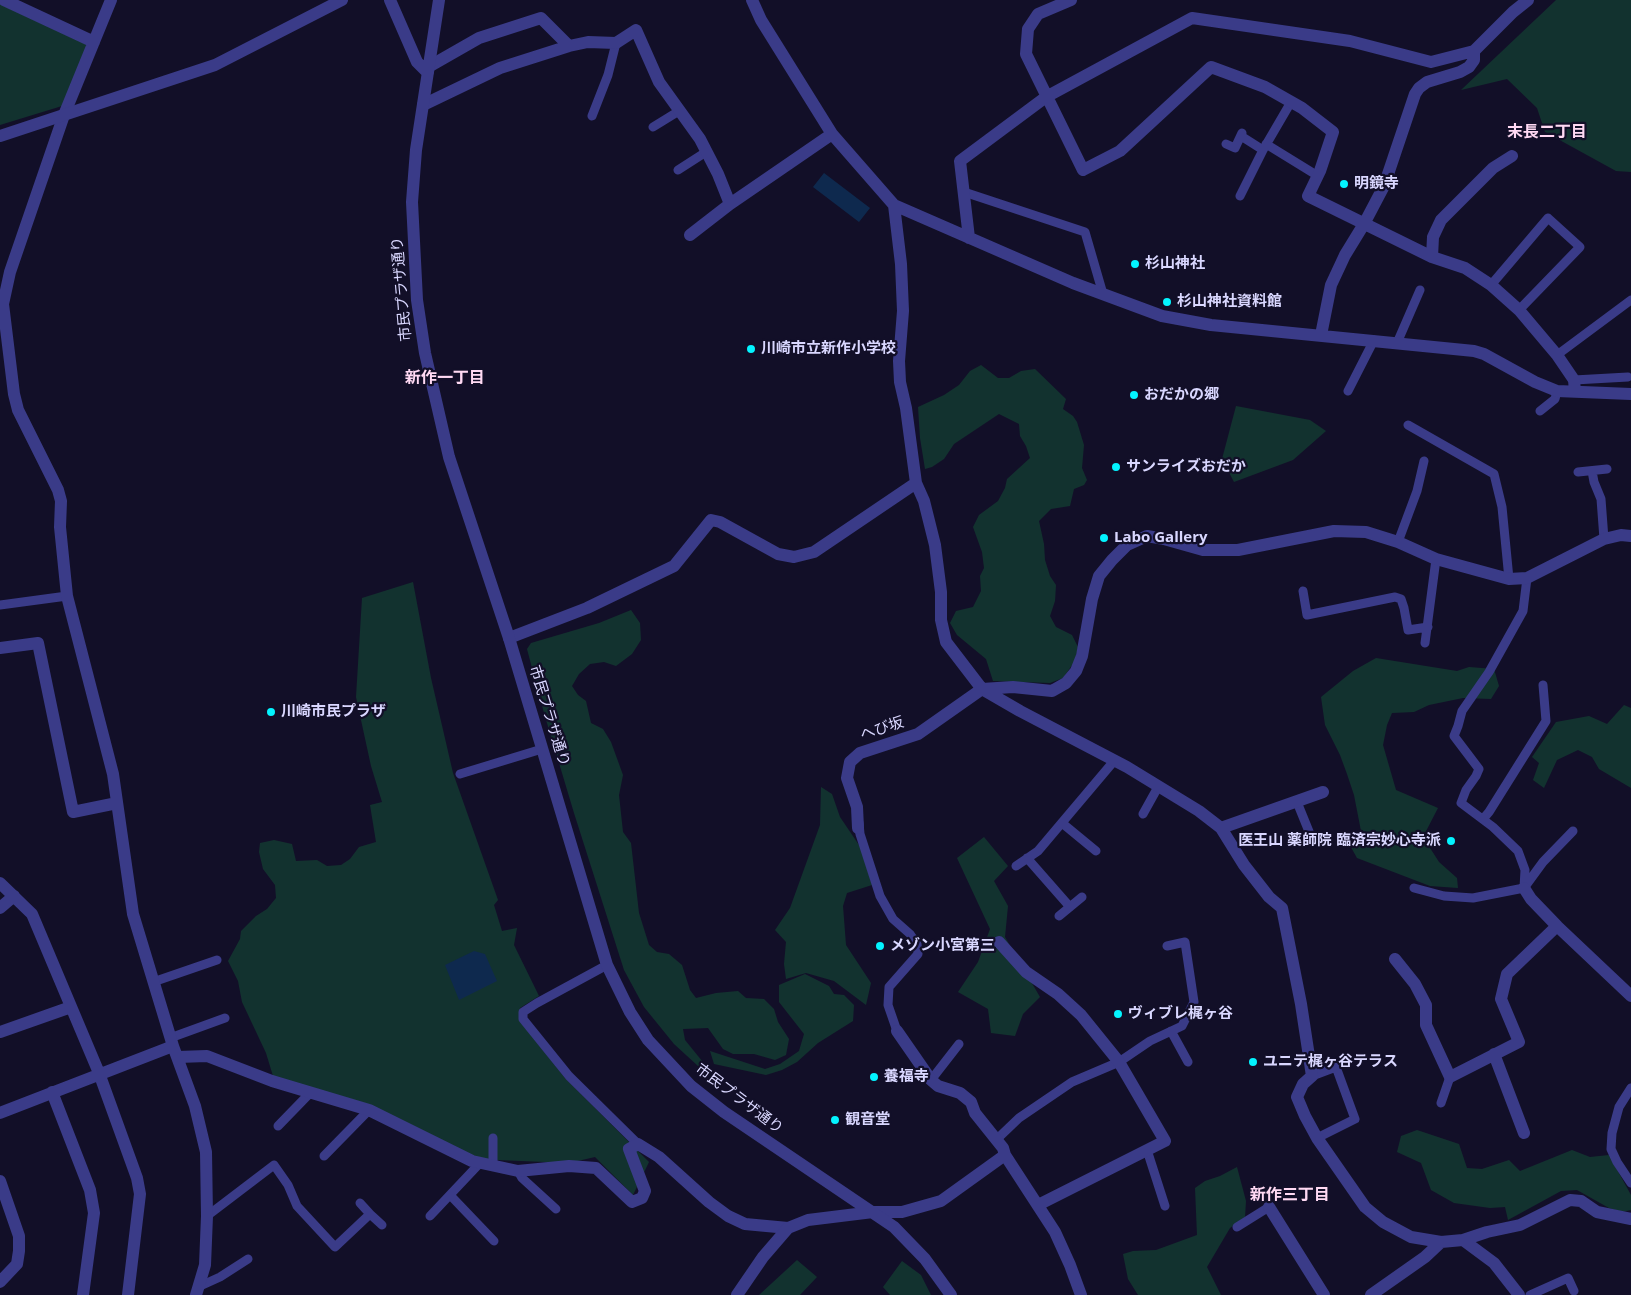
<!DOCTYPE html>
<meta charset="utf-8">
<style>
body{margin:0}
canvas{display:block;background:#120f28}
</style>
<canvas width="1631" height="1295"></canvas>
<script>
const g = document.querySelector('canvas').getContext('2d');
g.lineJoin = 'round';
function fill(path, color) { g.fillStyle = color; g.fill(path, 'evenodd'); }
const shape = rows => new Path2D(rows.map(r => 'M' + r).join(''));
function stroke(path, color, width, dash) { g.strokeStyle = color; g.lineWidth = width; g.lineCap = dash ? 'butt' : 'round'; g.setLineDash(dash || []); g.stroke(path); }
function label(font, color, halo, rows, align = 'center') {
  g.font = font + ' "Open Sans","Noto Sans JP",sans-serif'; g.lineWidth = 4.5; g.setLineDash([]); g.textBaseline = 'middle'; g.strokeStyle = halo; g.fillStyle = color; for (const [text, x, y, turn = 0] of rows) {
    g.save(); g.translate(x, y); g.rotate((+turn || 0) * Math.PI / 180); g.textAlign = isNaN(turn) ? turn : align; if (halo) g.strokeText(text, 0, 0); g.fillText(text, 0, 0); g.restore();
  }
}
fill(shape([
 [1556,0,1631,0,1631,172,1616,171,1545,132,1537,108,1507,79,1461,90],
 [0,4,88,45,62,106,0,125],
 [981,365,998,378,1009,378,1021,371,1035,369,1066,399,1063,409,1073,416,1077,422,1084,445,1082,468,1087,480,1084,485,1074,489,1070,506,1051,509,1039,521,1044,544,1045,560,1050,576,1056,585,1055,601,1050,616,1056,627,1072,635,1078,647,1075,661,1063,678,1050,683,993,681,986,659,957,635,950,623,956,611,973,607,981,591,980,576,984,568,982,552,973,527,979,515,998,501,1005,488,1007,479,1030,458,1026,446,1020,436,1019,424,999,414,954,444,944,459,932,467,925,469,920,438,918,407,944,395,959,385,970,371],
 [1236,406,1310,420,1326,431,1293,460,1234,482,1222,459],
 [413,582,431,678,453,773,498,900,494,905,502,931,517,928,514,945,539,996,520,1008,519,1020,565,1078,649,1162,633,1195,595,1157,569,1163,473,1159,273,1076,266,1053,242,1002,238,981,228,961,240,939,241,931,256,916,267,909,276,898,275,885,263,869,259,852,260,843,274,840,292,844,296,861,317,860,327,866,341,865,350,859,359,847,376,842,370,805,382,802,371,766,356,697,362,598],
 [631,610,640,623,641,640,632,654,616,666,604,662,590,664,579,674,572,686,578,695,586,701,591,723,603,729,611,742,623,775,619,795,623,832,631,843,639,913,649,945,657,952,669,954,682,965,690,990,696,998,716,993,738,991,746,998,764,999,774,1009,778,1022,789,1039,786,1055,775,1060,754,1054,733,1054,723,1049,708,1028,683,1029,685,1040,711,1072,710,1077,674,1044,644,1007,624,970,574,813,544,713,527,649,531,643,599,623],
 [1376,658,1457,671,1469,667,1494,669,1499,686,1491,699,1463,698,1429,705,1414,712,1392,713,1387,725,1383,745,1396,790,1438,808,1423,837,1439,862,1457,878,1458,888,1430,886,1357,858,1347,840,1361,831,1354,795,1347,774,1340,755,1325,725,1321,697,1353,671],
 [1624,705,1631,708,1631,788,1599,769,1592,757,1578,750,1557,760,1544,788,1533,780,1539,763,1532,757,1556,722,1589,716,1607,724],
 [821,787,832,794,840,817,861,848,872,885,847,893,843,906,846,945,871,983,866,1005,834,981,806,973,786,979,784,964,786,942,775,930,790,908,820,825],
 [984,837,1008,866,994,881,1008,906,1005,937,1040,997,1023,1014,1015,1036,991,1033,988,1009,958,992,978,962,990,929,957,858],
 [805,974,829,986,834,994,844,995,854,1005,853,1021,818,1043,797,1062,782,1070,766,1075,714,1064,710,1051,765,1069,780,1064,799,1051,804,1034,779,1002,779,985],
 [1417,1130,1459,1144,1467,1168,1482,1169,1509,1160,1520,1171,1572,1150,1590,1157,1609,1155,1631,1195,1631,1210,1622,1212,1609,1208,1577,1190,1561,1191,1508,1220,1505,1207,1490,1208,1454,1203,1431,1190,1421,1163,1397,1152,1401,1136],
 [1237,1167,1246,1201,1245,1217,1230,1228,1207,1267,1221,1295,1138,1295,1128,1279,1123,1254,1133,1251,1156,1250,1197,1235,1195,1188,1205,1181,1220,1176],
 [797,1260,817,1277,800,1295,759,1295],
 [902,1261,921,1275,931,1295,890,1295,883,1287]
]), '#12322f');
fill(shape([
 [824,173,870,208,859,222,813,187],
 [474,951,485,954,497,981,459,1000,445,965]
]), '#0e294e');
stroke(shape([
 [592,116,608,75,616,43],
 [653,127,679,111],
 [1241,136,1263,150,1291,102],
 [1226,144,1235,148,1242,133],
 [1266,144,1318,176],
 [678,170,706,152],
 [964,192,1085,232,1103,294],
 [1240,196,1263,150],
 [1491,285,1548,218,1580,247,1519,310],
 [1397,343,1420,290],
 [1557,355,1631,300],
 [1574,380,1628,377],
 [1348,391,1374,340],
 [1540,411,1555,399,1557,391],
 [1408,425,1494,474,1502,507,1509,579],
 [1592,471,1594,482,1601,499,1604,539],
 [1578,472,1607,469],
 [1398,542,1417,491,1424,461],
 [1303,591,1307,615,1395,597,1401,599,1404,608,1408,630,1428,627],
 [0,605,67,596],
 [1425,643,1436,559],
 [460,774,542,749],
 [1297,802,1310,834],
 [1143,814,1158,787],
 [1483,819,1489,812,1546,721,1543,685],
 [859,823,860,834,880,896,893,919,910,934,917,944,918,954,889,987,888,1005,897,1031],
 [1062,823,1096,851],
 [1027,858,1070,907],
 [1016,866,1038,851,1114,761],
 [1414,888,1444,896,1473,898,1524,888,1543,862,1573,831],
 [1524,888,1525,870,1518,851,1493,827,1461,803,1466,790,1476,776,1479,769,1454,736,1458,726,1462,711,1489,672,1523,611,1527,578],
 [1059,916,1082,897],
 [607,965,537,1003,523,1012,523,1019,569,1076,638,1144],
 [153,982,217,960],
 [1171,1031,1188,1062],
 [170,1038,225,1018],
 [1312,1076,1336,1067,1355,1119,1317,1138],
 [931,1080,959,1044],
 [1631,1088,1619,1107,1612,1133,1611,1149,1617,1162,1631,1183],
 [1441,1103,1450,1077],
 [278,1126,310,1093],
 [996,1140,1019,1118,1072,1082,1119,1062,1150,1041,1182,1026,1194,1002,1185,942,1167,946],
 [1147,1150,1165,1206],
 [324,1156,369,1110],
 [493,1166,493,1138],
 [518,1171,522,1178,556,1209],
 [450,1195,494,1241],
 [370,1214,382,1225],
 [207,1216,274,1165,288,1185,297,1206,335,1247,370,1214,360,1203],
 [430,1216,480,1163],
 [1237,1227,1269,1207],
 [198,1287,220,1277,248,1259],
 [1530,1295,1568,1278,1574,1291]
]), '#3a3b88', 9);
stroke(shape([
 [4,0,94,42],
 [111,0,64,115,10,272,3,304,14,394,18,410,58,490,61,501,60,527,67,596,113,774,133,914,173,1046,195,1106,206,1152,207,1216,205,1265,196,1295],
 [752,0,761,20,832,134,894,205,1073,283,1162,316,1211,325,1474,351,1484,354,1535,382,1557,391,1631,394],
 [1071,0,1038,14,1028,29,1026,54,1083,170,1120,151,1211,67,1265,87,1302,108,1333,132,1320,171,1308,196,1432,257,1465,268,1491,285,1519,310,1557,355,1574,380,1575,391],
 [430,66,479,38,541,18,569,46],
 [423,105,500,68,569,46,588,42,616,43,636,30,659,82,700,139,718,174,730,204],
 [894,205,901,264,903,311,899,361,900,382,906,408,916,483,924,501,935,545,941,592,941,620,946,642,982,689,1020,711,1127,767,1199,811,1221,828,1244,865,1269,897,1282,908,1301,1004,1312,1076,1303,1084,1297,1097,1305,1116,1317,1138,1365,1207,1383,1222,1411,1237,1441,1242,1463,1240,1494,1263,1519,1295],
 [690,235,730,204,832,134],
 [969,238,960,161,1046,97,1192,18,1350,41,1431,62,1474,51],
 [1432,257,1433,237,1441,220,1493,168,1512,156],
 [1321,335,1331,285,1345,255,1364,224,1384,186,1415,94,1419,88,1427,82,1460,72,1469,67,1474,60,1474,51,1513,12,1528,0],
 [509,638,587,608,674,566,711,520,720,522,778,554,794,557,814,552,916,483],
 [0,648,38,643,73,812,117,803],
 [982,689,1013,687,1052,691,1066,683,1076,671,1082,656,1092,599,1099,576,1112,560,1127,545,1147,536,1164,539,1203,550,1238,550,1334,531,1366,532,1398,542,1436,559,1509,579,1527,578,1604,539,1621,535,1631,536],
 [858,828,857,807,847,778,850,762,860,753,918,734,982,689],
 [1221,828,1323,792],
 [0,883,32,914,99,1073,137,1178,140,1194,128,1295],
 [1524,888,1531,899,1557,926,1631,996],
 [0,908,14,896],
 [999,942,1026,972,1058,994,1081,1015,1119,1062,1165,1141,1038,1205],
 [1395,959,1415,984,1426,1005,1426,1025,1450,1077,1519,1042,1501,999,1507,974,1557,926],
 [897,1031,931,1080,938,1086,960,1093,971,1102,975,1113,1003,1148,1005,1155],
 [0,1032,71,1007],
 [1494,1054,1524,1133],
 [178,1057,207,1056,272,1081,369,1110,472,1161,518,1171,569,1166,596,1168,632,1202,642,1198,645,1191,629,1149,638,1144,659,1157,709,1202,728,1216,745,1224,788,1228],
 [52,1092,90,1190,94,1213,83,1295],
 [0,1113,173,1046],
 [0,1181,19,1236,19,1251,17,1264,0,1282],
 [1269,1207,1324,1295],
 [873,1212,902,1212,941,1201,1005,1155,1055,1232,1070,1265,1081,1295],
 [1463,1240,1487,1232,1520,1225,1570,1200,1581,1201,1597,1212,1631,1219],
 [1371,1295,1425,1257,1441,1242]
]), '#3a3b88', 12);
stroke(shape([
 [390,0,417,62,428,73],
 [439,0,416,150,412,202,417,300,425,353,449,457,509,638,607,965,630,1012,648,1040,691,1086,724,1112,894,1227,925,1259,951,1295],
 [0,136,215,65,342,0],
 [737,1295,763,1257,788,1228,808,1220,873,1212]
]), '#3a3b88', 12);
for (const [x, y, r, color] of [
 [1344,184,5,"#03f4ff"],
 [1135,264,5,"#03f4ff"],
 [1167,302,5,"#03f4ff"],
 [751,349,5,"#03f4ff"],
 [1134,395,5,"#03f4ff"],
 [1116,467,5,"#03f4ff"],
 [1104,538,5,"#03f4ff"],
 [271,712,5,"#03f4ff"],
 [1451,841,5,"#03f4ff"],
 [880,946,5,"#03f4ff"],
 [1118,1014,5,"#03f4ff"],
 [1253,1062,5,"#03f4ff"],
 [874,1077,5,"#03f4ff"],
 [835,1120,5,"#03f4ff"]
]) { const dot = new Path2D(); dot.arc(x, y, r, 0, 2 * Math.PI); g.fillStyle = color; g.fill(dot); stroke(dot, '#120f28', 2); }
label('bold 15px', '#d9d7ff', '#120f28', [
 ["明鏡寺",1354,184],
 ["杉山神社",1145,264],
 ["杉山神社資料館",1177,302],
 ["川崎市立新作小学校",761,349],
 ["おだかの郷",1144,395],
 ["サンライズおだか",1126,467],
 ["Labo Gallery",1114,538],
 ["川崎市民プラザ",281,712],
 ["医王山 薬師院 臨済宗妙心寺派",1441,841,"right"],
 ["メゾン小宮第三",890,946],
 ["ヴィブレ梶ヶ谷",1128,1014],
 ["ユニテ梶ヶ谷テラス",1263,1062],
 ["養福寺",884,1077],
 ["観音堂",845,1120]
], 'left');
label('15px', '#d9d7ff', '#120f28', [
 ["市民プラザ通り",402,289,-95],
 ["市民プラザ通り",549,716,73],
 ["へび坂",882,729,-18],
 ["市民プラザ通り",739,1099,37]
]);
label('bold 16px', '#ffd9f3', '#120f28', [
 ["末長二丁目",1547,132],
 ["新作一丁目",445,378],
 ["新作三丁目",1290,1195]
]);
</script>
